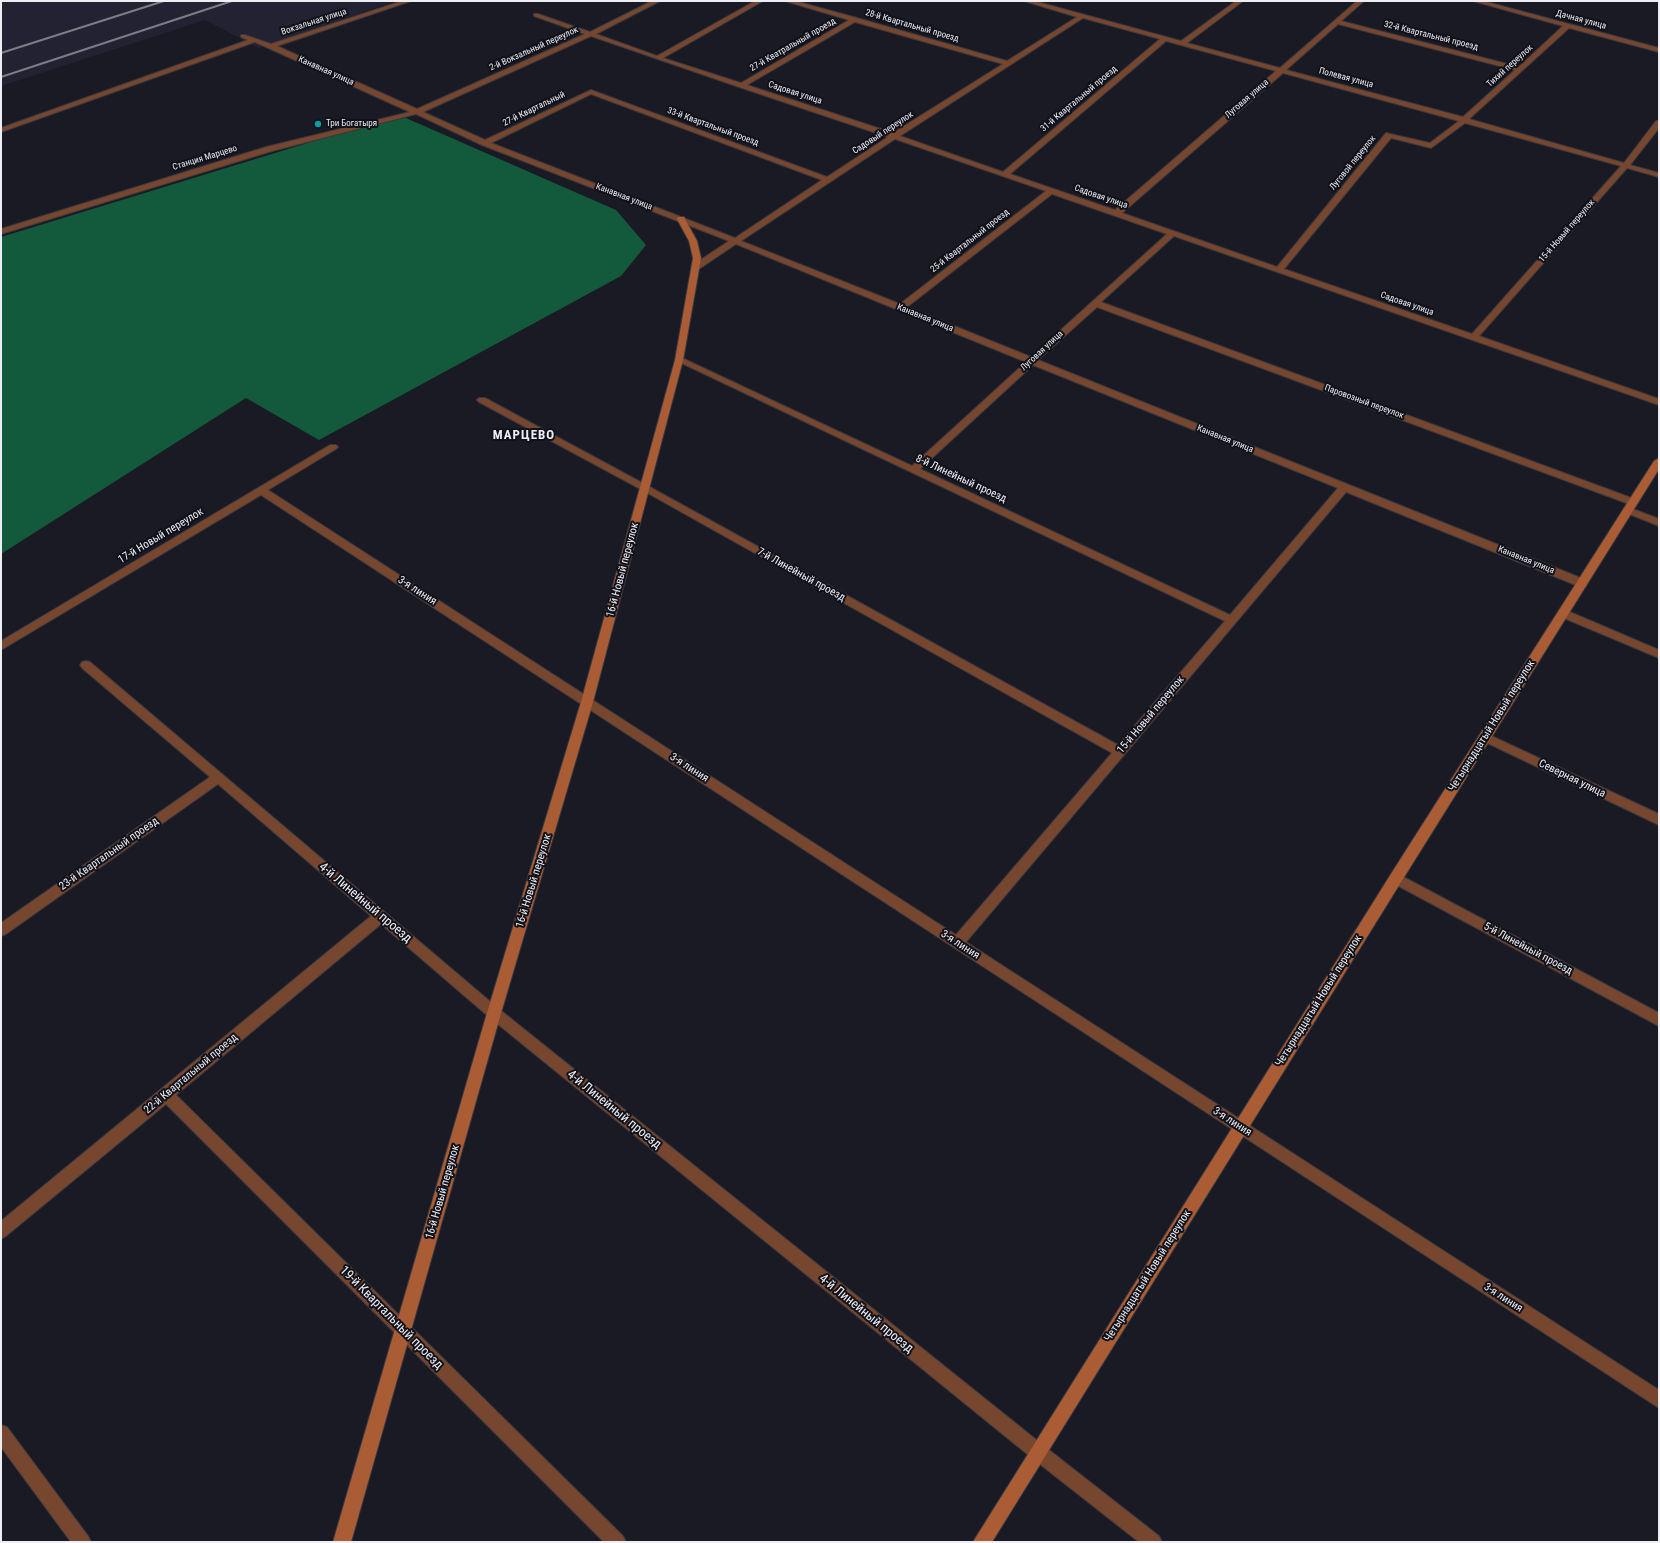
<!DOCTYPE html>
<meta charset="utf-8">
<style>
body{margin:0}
#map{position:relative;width:1660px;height:1543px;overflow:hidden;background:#1a1a24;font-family:"Roboto Condensed",sans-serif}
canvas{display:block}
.frame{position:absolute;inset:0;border:2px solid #ededf4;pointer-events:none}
</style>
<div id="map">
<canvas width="1660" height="1543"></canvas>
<div class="frame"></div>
</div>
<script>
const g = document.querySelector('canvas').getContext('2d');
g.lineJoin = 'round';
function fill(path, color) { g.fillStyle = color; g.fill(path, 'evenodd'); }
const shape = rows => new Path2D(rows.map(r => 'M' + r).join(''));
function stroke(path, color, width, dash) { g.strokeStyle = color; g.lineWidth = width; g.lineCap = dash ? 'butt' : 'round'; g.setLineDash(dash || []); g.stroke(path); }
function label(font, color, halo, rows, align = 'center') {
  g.font = font + ' "Roboto Condensed",sans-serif'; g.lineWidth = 4; g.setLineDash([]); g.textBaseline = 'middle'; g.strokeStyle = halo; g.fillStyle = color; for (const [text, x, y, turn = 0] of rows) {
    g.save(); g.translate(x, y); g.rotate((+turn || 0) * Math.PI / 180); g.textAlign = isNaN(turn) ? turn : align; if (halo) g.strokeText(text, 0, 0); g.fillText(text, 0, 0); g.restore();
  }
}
fill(shape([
 [1,1,396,1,259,48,205,20,1,86]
]), '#232232');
fill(shape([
 [399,115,616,210,646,245,621,276,319,440,246,398,1,554,1,237]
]), '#125a3b');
const street = shape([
 [402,1,411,1,277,46,417,109,585,34,534,16,534,14,538,14,590,32,652,1,660,1,596,34,657,56,755,1,763,1,663,58,741,83,849,20,785,1,795,1,857,18,1007,61,1077,17,1024,1,1034,1,1181,41,1236,1,1243,1,1187,43,1280,68,1357,1,1364,1,1341,21,1519,67,1563,26,1473,1,1483,1,1659,48,1659,52,1569,28,1469,119,1624,163,1656,121,1659,121,1659,128,1630,165,1659,173,1659,177,1627,168,1479,336,1659,399,1659,405,1174,236,1101,302,1637,500,1638,502,1637,504,1629,504,1097,307,1038,360,1586,580,1587,583,1586,586,1578,586,1346,492,966,942,1659,1390,1659,1408,261,495,1,650,1,641,330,445,336,445,338,447,336,449,268,490,956,935,1112,753,642,490,479,402,477,400,479,398,485,398,648,486,1118,745,1225,621,675,360,679,357,682,358,912,466,1026,362,736,244,699,269,693,269,693,265,729,241,482,145,416,114,272,151,1,234,1,229,266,147,410,112,255,42,1,132,1,128,248,40,241,37,241,35,245,35,271,44,402,1],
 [1083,18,1160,39,1003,172,900,136,1083,18],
 [855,22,1003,64,893,133,747,85,855,22],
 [1338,24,1515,70,1463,117,1286,70,1338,24],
 [591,36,739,87,888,137,827,177,591,90,485,140,423,112,591,36],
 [1166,41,1276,71,1115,210,1010,174,1166,41],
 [1283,73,1459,121,1430,143,1386,133,1277,267,1122,213,1283,73],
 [591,94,822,180,735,238,491,143,591,94],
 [1465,123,1621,166,1472,334,1284,269,1391,138,1431,148,1465,123],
 [895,139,1046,191,900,304,741,241,895,139],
 [1052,194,1167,234,1031,357,907,307,1052,194],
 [1033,365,1338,488,1230,615,920,469,1033,365],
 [1628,507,1659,519,1659,526,1624,512,1623,510,1624,508,1628,507],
 [1563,609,1659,650,1659,658,1559,616,1558,613,1559,610,1563,609],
 [86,661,90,662,499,1009,1044,1446,1159,1536,1162,1542,1139,1542,1032,1458,489,1017,381,924,176,1095,623,1536,626,1542,604,1542,166,1104,6,1236,1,1239,1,1221,371,916,218,784,6,934,1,936,1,923,210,777,82,668,80,665,82,662,86,661],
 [1485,733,1659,814,1659,825,1481,740,1479,737,1481,734,1485,733],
 [1396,873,1659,1013,1659,1026,1391,882,1390,878,1391,874,1396,873],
 [1,1425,7,1427,88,1536,91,1542,71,1542,1,1447,1,1425]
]);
const secondary = shape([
 [678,217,684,217,685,219,697,241,701,258,683,360,593,702,501,1013,351,1542,333,1542,487,1013,581,702,675,360,693,258,689,241,677,219,678,217],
 [1659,458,1659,469,1401,882,992,1542,973,1542,1391,874,1654,461,1659,458]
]);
stroke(street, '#383841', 2);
stroke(secondary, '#383841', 2);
fill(street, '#76462e');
fill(secondary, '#aa5d35');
stroke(shape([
 [1,53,164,1],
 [1,77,232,1]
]), '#7d7d85', 2);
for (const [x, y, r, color] of [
 [318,124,4,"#0f9aa8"]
]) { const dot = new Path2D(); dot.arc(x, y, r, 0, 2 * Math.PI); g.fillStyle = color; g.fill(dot); stroke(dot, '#11111a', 1.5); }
label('9px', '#ededf4', '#11111a', [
 ["Дачная улица",1581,20,15],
 ["Вокзальная улица",314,22,-18],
 ["28-й Квартальный проезд",912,26,16],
 ["32-й Квартальный проезд",1431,36,14],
 ["27-й Кватральный проезд",793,45,-30],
 ["2-й Вокзальный переулок",534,49,-24],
 ["Тихий переулок",1510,66,-42],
 ["Канавная улица",326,71,24],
 ["Полевая улица",1346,78,15],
 ["Садовая улица",795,93,18],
 ["31-й Квартальный проезд",1079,99,-40],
 ["Луговая улица",1247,99,-41],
 ["27-й Квартальный",534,109,-26],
 ["33-й Квартальный проезд",713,127,20],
 ["Садовый переулок",883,133,-33],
 ["Станция Марцево",205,158,-17],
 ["Луговой переулок",1353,163,-51],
 ["Канавная улица",624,197,21],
 ["Садовая улица",1101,197,19],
 ["15-й Новый переулок",1567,231,-49],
 ["25-й Квартальный проезд",970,241,-38],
 ["Садовая улица",1407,304,19],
 ["Канавная улица",925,318,22],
 ["Луговая улица",1042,351,-43],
 ["Паровозный переулок",1364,402,20],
 ["Канавная улица",1225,439,22],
 ["Канавная улица",1526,560,22]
]);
label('9px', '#ededf4', '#11111a', [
 ["Три Богатыря",326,124]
], 'left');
label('11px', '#ededf4', '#11111a', [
 ["8-й Линейный проезд",961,479,25],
 ["17-й Новый переулок",161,536,-31],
 ["16-й Новый переулок",623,570,-75],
 ["7-й Линейный проезд",801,575,29],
 ["3-я линия",417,591,33],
 ["15-й Новый переулок",1151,715,-50],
 ["Четырнадцатый Новый переулок",1492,726,-58],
 ["3-я линия",689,768,33],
 ["Северная улица",1572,779,26],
 ["23-й Квартальный проезд",109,854,-35],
 ["16-й Новый переулок",534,881,-73],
 ["3-я линия",960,945,33],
 ["5-й Линейный проезд",1528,949,28],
 ["Четырнадцатый Новый переулок",1319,1001,-58],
 ["22-й Квартальный проезд",191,1074,-40],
 ["3-я линия",1232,1122,33],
 ["16-й Новый переулок",443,1192,-74],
 ["Четырнадцатый Новый переулок",1148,1276,-58],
 ["3-я линия",1503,1298,33]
]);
g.letterSpacing = '1px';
label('bold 13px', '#ededf4', '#11111a', [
 ["МАРЦЕВО",524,436]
]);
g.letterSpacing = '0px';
label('13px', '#ededf4', '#11111a', [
 ["4-й Линейный проезд",365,903,40],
 ["4-й Линейный проезд",614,1110,39],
 ["4-й Линейный проезд",866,1314,39],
 ["19-й Квартальный проезд",391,1318,45]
]);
</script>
